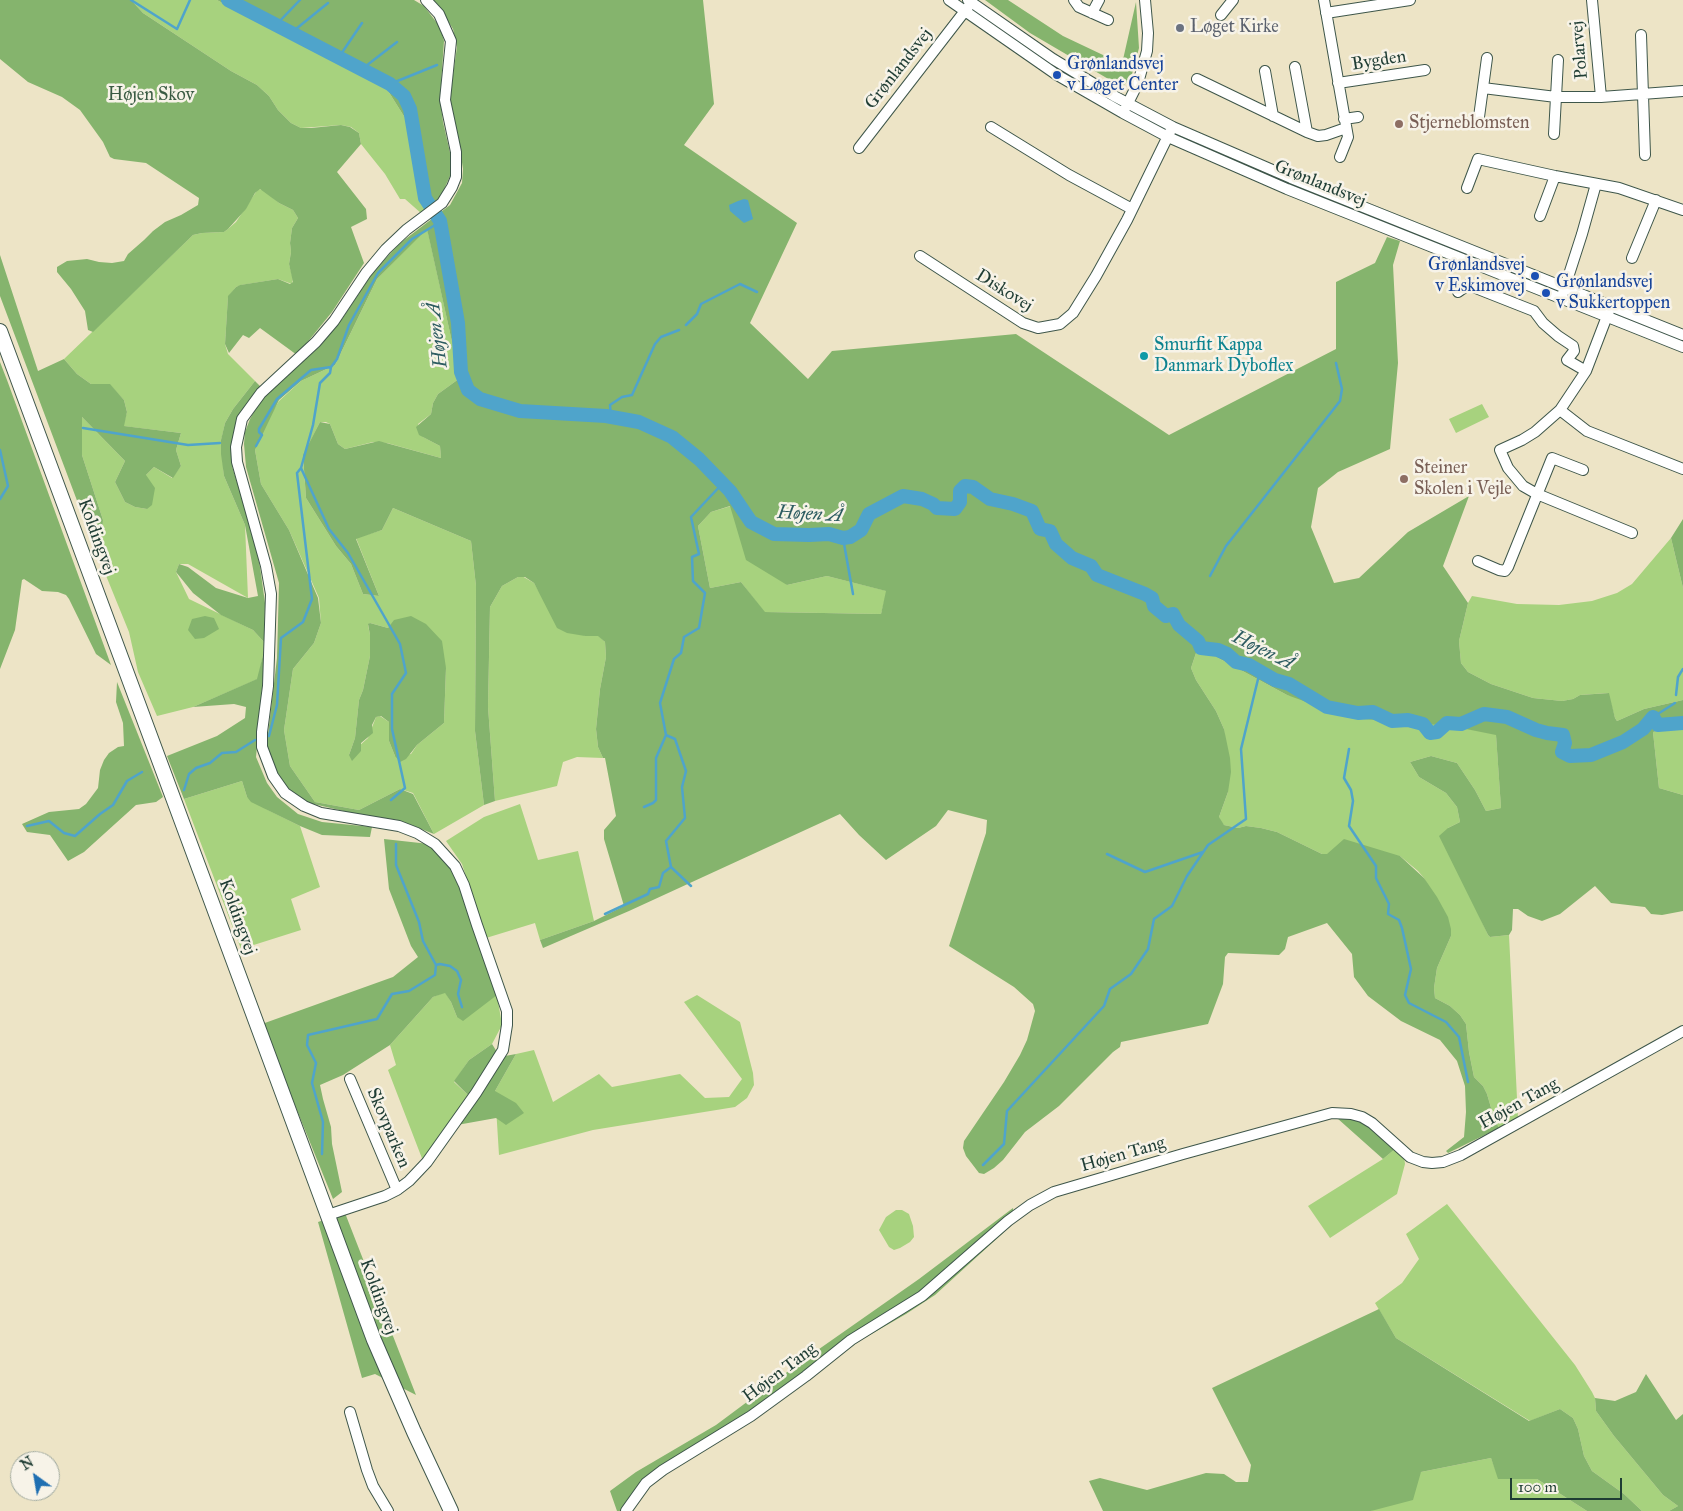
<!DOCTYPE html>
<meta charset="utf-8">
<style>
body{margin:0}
#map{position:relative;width:1683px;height:1511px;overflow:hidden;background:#ede4c6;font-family:"IM FELL Great Primer",serif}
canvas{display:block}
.north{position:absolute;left:10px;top:1451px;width:50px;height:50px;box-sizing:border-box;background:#f7f3e8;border:1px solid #a1aaa0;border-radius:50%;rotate:328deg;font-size:14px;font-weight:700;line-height:20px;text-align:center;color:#1f3d34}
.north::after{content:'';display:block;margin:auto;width:18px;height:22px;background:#1f6fb2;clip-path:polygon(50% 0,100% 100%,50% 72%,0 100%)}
.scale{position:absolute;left:1510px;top:1478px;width:112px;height:22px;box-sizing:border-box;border:2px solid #1f3d34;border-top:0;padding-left:6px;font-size:15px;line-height:18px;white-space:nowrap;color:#1f3d34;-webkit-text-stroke:4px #f7f3e8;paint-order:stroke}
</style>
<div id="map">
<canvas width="1683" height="1511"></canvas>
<div class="north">N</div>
<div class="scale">100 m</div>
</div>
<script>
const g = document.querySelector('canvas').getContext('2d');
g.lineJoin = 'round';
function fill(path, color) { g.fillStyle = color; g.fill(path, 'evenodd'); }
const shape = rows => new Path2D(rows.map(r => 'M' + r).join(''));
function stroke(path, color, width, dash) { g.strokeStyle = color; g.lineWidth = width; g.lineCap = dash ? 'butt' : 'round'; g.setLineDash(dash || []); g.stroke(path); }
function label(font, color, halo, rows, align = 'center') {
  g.font = font + ' "IM FELL Great Primer",serif'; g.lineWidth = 5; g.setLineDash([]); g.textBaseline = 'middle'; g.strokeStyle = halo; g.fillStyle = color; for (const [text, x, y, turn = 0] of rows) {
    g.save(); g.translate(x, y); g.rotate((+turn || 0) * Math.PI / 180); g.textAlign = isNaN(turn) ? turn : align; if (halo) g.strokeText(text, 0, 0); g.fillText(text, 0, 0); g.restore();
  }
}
fill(shape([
 [131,0,217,0,287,38,385,86,417,137,433,204,422,214,405,199,400,199,385,174,361,144,359,133,351,127,341,125,301,128,291,123,278,110,269,96,257,85,231,71,143,13],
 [258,189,264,190,279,203,293,210,298,218,292,228,290,243,291,252,289,264,293,279,292,284,278,279,241,285,236,287,228,297,225,344,228,354,255,381,233,409,225,423,221,441,224,476,245,525,248,598,188,564,179,564,176,572,189,599,253,630,264,642,263,655,258,679,193,707,157,716,138,672,129,632,96,551,102,537,103,520,82,455,82,417,125,461,115,482,125,502,135,507,147,509,146,475,154,467,172,478,181,466,176,450,181,433,123,426,127,412,124,400,110,385,91,384,77,374,64,359,193,235,202,233,224,232,228,229,236,222],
 [427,228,460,378,438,394,433,403,431,414,418,424,423,437,440,446,441,458,387,443,373,442,345,449,338,444,330,424,326,422,320,422,303,456,306,498,336,546,351,564,363,594,379,596,356,538,382,530,393,508,471,541,476,586,475,731,484,805,434,834,413,793,400,789,359,810,315,802,290,766,284,730,293,669,314,643,321,623,319,598,289,530,261,484,255,450,265,424,279,401,301,381,335,365,377,279],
 [370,623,388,628,392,624,446,668,444,723,417,745,411,754,395,756,389,741,389,722,380,716,376,717,368,738,349,755,355,738,359,700,363,690,370,656,370,635,368,625],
 [1482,404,1489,417,1456,433,1449,419],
 [731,506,787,585,827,576,887,591,881,614,764,612,741,582,710,588,698,526,711,512],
 [1671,538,1683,588,1683,700,1644,709,1617,721,1615,718,1608,693,1580,695,1573,699,1562,701,1533,698,1491,684,1468,672,1461,663,1459,641,1468,603,1472,596,1517,604,1559,605,1592,601,1617,593,1632,584],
 [522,576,534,583,538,590,585,636,598,635,605,642,606,657,600,689,596,729,598,747,603,758,577,757,563,762,557,786,495,801,488,707,490,607,502,586,518,577],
 [1198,647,1287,695,1496,734,1501,808,1486,811,1475,790,1457,763,1431,756,1410,762,1419,777,1446,793,1457,807,1460,822,1448,828,1471,898,1488,935,1490,937,1509,935,1518,1119,1499,1128,1494,1118,1487,1094,1483,1086,1474,1077,1469,1052,1466,1024,1460,1015,1450,1006,1435,998,1434,988,1437,968,1451,936,1424,878,1418,871,1400,856,1322,854,1277,832,1261,828,1246,826,1238,828,1224,825,1220,822,1219,817,1228,792,1224,729,1216,711,1196,680,1191,668],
 [1683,725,1683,795,1659,788,1653,732],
 [242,781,247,797,268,810,300,826,320,887,291,899,301,930,241,949,184,799],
 [520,804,538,860,578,851,594,921,540,940,535,923,486,938,462,864,446,841,484,817],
 [445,992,451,1002,457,1017,497,995,502,1025,492,1044,469,1060,454,1082,469,1096,423,1161,388,1070,396,1065,390,1045,433,997],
 [697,995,740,1022,753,1073,754,1085,747,1098,735,1107,593,1130,499,1155,495,1091,516,1054,534,1050,553,1102,599,1074,612,1087,680,1074,705,1098,729,1097,742,1079,684,1002],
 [1395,1149,1404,1156,1405,1164,1397,1194,1330,1238,1308,1206,1383,1159],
 [1447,1204,1575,1365,1592,1392,1595,1398,1596,1411,1614,1436,1663,1495,1678,1506,1669,1511,1642,1511,1624,1494,1592,1471,1584,1456,1578,1429,1573,1418,1560,1409,1530,1421,1396,1338,1375,1303,1402,1283,1419,1259,1406,1234],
 [896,1210,902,1210,909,1214,913,1226,914,1237,910,1242,900,1248,894,1250,889,1247,879,1230,886,1217],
 [1491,1458,1499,1479,1537,1479,1587,1511,1371,1511,1421,1472]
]), '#a7d27e');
fill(shape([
 [0,0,131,0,143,13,231,71,257,85,269,96,278,110,291,123,301,128,311,128,341,125,350,127,359,133,361,144,337,172,366,209,367,219,351,227,364,263,332,312,297,355,260,328,249,338,243,335,229,353,225,344,228,296,236,287,240,285,278,279,290,284,293,282,289,264,291,252,290,243,292,228,298,218,293,210,279,203,260,189,255,193,246,209,228,229,224,232,202,233,193,235,93,332,88,330,85,311,71,289,57,272,57,267,67,261,87,259,99,262,112,263,124,261,128,254,144,240,153,231,165,222,181,215,198,205,199,198,146,163,114,159,110,157,103,142,80,110,62,97,28,82,0,59],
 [217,0,414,0,424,6,440,27,444,41,440,99,443,122,451,157,450,176,441,196,433,204,417,137,385,86,287,38],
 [432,0,703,0,714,104,684,145,797,223,750,323,808,379,832,351,1016,334,1169,435,1336,349,1336,282,1375,263,1387,237,1400,241,1393,265,1398,363,1390,449,1338,472,1318,488,1311,527,1334,583,1359,578,1408,532,1469,496,1443,566,1468,603,1459,641,1461,663,1468,672,1491,684,1533,698,1562,701,1573,699,1580,695,1609,693,1615,718,1617,721,1644,709,1683,700,1683,725,1653,732,1659,788,1683,795,1683,911,1662,915,1651,914,1645,907,1611,903,1595,886,1560,914,1542,921,1528,916,1518,909,1513,909,1512,930,1509,935,1490,937,1488,935,1439,836,1448,828,1460,822,1457,807,1446,793,1419,777,1410,762,1431,756,1457,763,1475,790,1486,811,1501,808,1496,735,1451,726,1351,718,1287,695,1198,647,1191,668,1196,680,1216,711,1224,729,1230,758,1231,772,1228,792,1219,817,1224,825,1238,828,1246,826,1261,828,1277,832,1322,854,1327,854,1344,839,1400,856,1424,878,1437,897,1448,917,1451,929,1451,936,1437,968,1434,988,1435,998,1450,1006,1460,1015,1466,1024,1469,1052,1474,1077,1483,1086,1487,1094,1494,1118,1499,1128,1448,1153,1446,1151,1464,1137,1466,1112,1465,1086,1457,1061,1440,1040,1401,1021,1368,996,1354,977,1352,954,1327,923,1288,937,1285,949,1279,955,1228,953,1225,957,1223,984,1208,1024,1121,1042,1120,1047,1113,1052,1059,1106,1025,1132,1003,1160,994,1168,984,1174,979,1173,966,1156,963,1148,964,1141,1004,1082,1020,1055,1027,1040,1035,1011,1033,1004,1014,987,949,946,986,833,987,820,948,810,936,826,886,860,859,835,840,814,629,911,543,948,540,940,594,921,624,906,604,839,604,830,616,816,605,758,603,758,598,747,596,729,600,689,606,657,605,642,598,636,585,636,567,633,557,628,534,583,525,577,518,577,502,586,490,607,488,707,495,801,484,805,475,731,476,586,471,541,393,508,382,530,356,539,379,596,363,594,351,564,336,546,306,498,303,455,320,422,330,424,338,444,345,449,379,441,441,458,440,446,419,435,416,427,431,414,433,403,438,394,460,378,427,229,377,279,335,365,301,381,279,400,255,450,261,484,289,530,318,598,321,623,314,643,293,669,284,730,290,766,315,802,359,810,400,789,413,794,434,834,398,820,361,815,309,803,290,793,276,773,268,750,268,734,277,658,279,583,246,467,244,444,245,432,250,419,257,406,269,392,320,346,342,319,374,271,399,244,450,205,462,183,463,169,460,149,452,117,450,96,457,47,453,29,440,8],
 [730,506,746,560,787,585,827,576,886,591,881,614,765,612,741,582,710,588,698,526,711,512],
 [985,0,1008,0,1063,36,1122,64,1136,2,1139,48,1131,78,1122,87,1030,33],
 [0,255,38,371,64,359,77,374,91,384,110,384,124,400,127,412,124,426,181,433,176,450,181,466,173,478,154,467,146,475,155,488,152,505,147,509,135,507,125,502,115,482,125,461,82,417,82,455,103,520,102,537,96,551,0,296],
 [0,362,7,380,111,665,96,654,69,599,66,595,58,592,42,591,24,579,22,580,15,630,0,669],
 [255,381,262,388,248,402,239,417,231,447,232,466,253,535,260,567,265,603,264,642,253,630,221,615,193,593,176,572,179,564,188,567,216,588,248,598,258,596,245,525,224,476,221,454,221,440,225,423,233,409],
 [1683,519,1683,588,1671,538],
 [205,616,214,618,219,629,204,638,195,639,188,630,192,619],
 [411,616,426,624,442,641,446,668,444,723,417,745,406,759,400,762,395,756,389,741,389,722,381,716,376,717,372,725,373,733,361,743,361,751,352,761,349,755,355,738,359,700,363,690,370,656,370,635,368,624,370,623,388,628,394,620],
 [265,654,256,757,267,783,277,797,298,814,322,822,372,827,370,837,322,835,300,826,251,802,247,797,242,781,184,799,167,756,217,736,245,718,246,707,234,704,193,707,257,679,263,655],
 [117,682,163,797,156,802,136,805,84,852,68,861,50,835,27,832,22,824,49,812,79,809,86,804,98,788,100,770,104,760,109,753,118,747,124,746,123,723,116,702],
 [384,839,429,844,451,868,459,881,497,995,463,1021,457,1017,451,1002,445,993,433,997,390,1045,343,1075,320,1085,323,1099,331,1127,332,1144,342,1192,333,1199,262,1024,393,977,418,957,411,946,389,889],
 [492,1044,497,1052,469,1096,454,1081,469,1060],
 [516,1054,495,1091,516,1103,524,1113,506,1125,496,1118,457,1125,505,1056],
 [1337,1118,1351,1118,1366,1124,1395,1149,1383,1159],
 [1013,1208,1014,1223,935,1295,906,1314,861,1340,649,1486,623,1511,617,1511,610,1491,636,1472,716,1425,802,1361,919,1279],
 [345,1213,416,1395,375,1374,362,1378,318,1222],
 [1379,1309,1396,1338,1529,1421,1560,1409,1573,1418,1578,1429,1584,1456,1592,1471,1624,1494,1642,1511,1587,1511,1537,1479,1498,1479,1491,1458,1421,1472,1413,1500,1371,1511,1103,1511,1089,1481,1100,1478,1147,1490,1206,1473,1224,1474,1236,1482,1248,1482,1251,1465,1212,1388],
 [1646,1374,1676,1420,1683,1414,1683,1511,1669,1511,1678,1506,1663,1495,1614,1436,1596,1411,1595,1398,1615,1401,1636,1392]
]), '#85b46d');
fill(shape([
 [744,199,748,200,753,219,744,223,730,211,729,205,738,201]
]), '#4fa4cb');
stroke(shape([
 [131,0,177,29,190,0],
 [276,25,300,0],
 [291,33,328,3],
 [339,57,362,23],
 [362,69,397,42],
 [390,84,437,65],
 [686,325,697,314,701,304,740,284,757,292],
 [611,417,610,405,622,397,632,395,655,344,661,337,679,330],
 [83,428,188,445,220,443],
 [256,446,262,435,259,432,259,429,277,399,311,370,331,367,337,359,349,325,378,273,412,239,440,222],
 [0,450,8,486,0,499],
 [301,468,329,529,348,553,400,644,406,673,392,694,392,729,405,788,391,800],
 [843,538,853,594],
 [1210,576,1226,546,1340,401,1342,389,1336,363],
 [1676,695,1678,677,1683,669],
 [1653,717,1675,703],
 [269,736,277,705,281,638,303,622,312,599,297,473,301,468,313,425,320,383,330,373,331,367],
 [1349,749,1344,778,1351,790,1353,801,1349,826,1376,866,1376,878,1389,904,1388,914,1399,920,1402,928,1411,969,1405,995,1409,1003,1446,1022,1459,1037,1468,1082],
 [184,790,189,774,196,768,210,763,222,753,236,752,255,740],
 [644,807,653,803,656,800,656,758,666,735],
 [27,826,49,821,64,833,75,836,100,814,113,805,127,781,142,772],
 [1107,854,1145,872,1203,852],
 [671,867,691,886],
 [605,914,648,894,650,889,659,887,663,873,671,867,666,841,685,818,682,787,686,771,675,739,666,735,660,703,674,659,681,653,684,637,699,628,705,593,693,581,692,557,699,554,691,517,723,483],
 [436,965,440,964,450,966,457,971,461,980,458,994,462,1007],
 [322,1154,323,1122,312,1083,316,1063,307,1045,308,1035,377,1019,392,994,409,991,435,975,436,965,423,941,419,922,396,865,396,844],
 [983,1165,1004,1144,1007,1111,1104,1006,1110,989,1131,974,1148,949,1154,919,1172,906,1187,876,1208,845,1246,819,1241,749,1260,671]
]), '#4fa4cb', 2.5);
stroke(shape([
 [228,0,390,84,404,96,410,109,425,198,440,221,458,323,461,372,468,390,480,399,520,411,606,416,639,422,672,437,699,459,730,491,751,522,774,534,809,535,829,534,843,538,850,537,861,530,869,514,903,496,922,499,933,504,937,508,955,509,960,502,960,491,965,486,973,487,990,499,1013,504,1032,511,1040,529,1050,531,1056,544,1072,558,1091,566,1097,575,1145,594,1152,598,1154,606,1166,616,1173,614,1179,625,1198,641,1201,648,1218,650,1227,654,1236,662,1249,665,1275,680,1289,684,1327,707,1358,713,1373,712,1392,721,1408,720,1423,724,1430,733,1437,732,1447,723,1461,724,1484,714,1507,717,1536,730,1547,733,1563,735,1565,743,1562,752,1570,756,1591,755,1623,742,1643,729,1653,717,1658,725,1683,723]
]), '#4fa4cb', 14);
const minor = shape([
 [949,0,1057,75,1123,113,1168,137,1287,189,1683,347],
 [968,0,1053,59,1114,96,1173,127,1291,178,1683,335],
 [1074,0,1079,7,1108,20],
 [1324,0,1348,137,1340,157],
 [1592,0,1601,97],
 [1092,13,1099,0],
 [1326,13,1410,0],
 [1221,15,1233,0],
 [1641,35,1645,155],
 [1295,67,1307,132],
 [1265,71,1273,116],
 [1197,79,1307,132,1318,136,1326,135,1346,128],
 [1338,83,1425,70],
 [1483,88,1556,97,1601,97,1683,91],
 [1126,107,1138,83,1147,51,1148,33,1145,0],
 [1479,117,1487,58],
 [1344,119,1358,117],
 [991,127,1069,175,1132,209],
 [1554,134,1558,60],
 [859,148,968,7],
 [1467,188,1478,159,1555,176,1619,188,1683,210],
 [1540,216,1555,176],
 [920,256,1023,323,1038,328,1060,324,1073,313,1096,276,1127,220,1170,132],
 [1632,258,1656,200],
 [1458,292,1468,285,1534,311,1543,323,1558,336,1573,346,1574,351,1567,360,1586,371],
 [1563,293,1582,234,1596,184],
 [1609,311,1586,371,1560,410,1535,432,1522,440,1500,450,1508,468,1523,486,1537,494,1632,533],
 [1560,410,1587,431,1683,469],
 [1478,561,1499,570,1505,571,1508,567,1552,458,1583,470],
 [350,1079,397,1190],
 [328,1215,385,1196,397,1190,409,1181,427,1162,476,1093,503,1050,507,1025,507,1011,477,925,464,885,455,866,435,844,417,833,399,826,321,813,304,806,285,793,273,776,262,747,262,732,268,686,271,594,266,566,237,462,236,447,242,419,261,393,316,342,334,321,366,273,386,249,406,230,442,203,452,187,456,177,456,152,445,100,451,41,439,14,426,0],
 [350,1412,367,1470,373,1486,388,1511],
 [626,1511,646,1483,663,1470,751,1416,806,1376,851,1340,922,1296,1008,1221,1030,1205,1054,1192,1183,1154,1332,1113,1351,1114,1362,1117,1372,1123,1410,1157,1423,1162,1432,1163,1443,1162,1461,1155,1683,1031]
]);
const major = shape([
 [0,331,374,1340,414,1432,451,1511]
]);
stroke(minor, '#3e564a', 12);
stroke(major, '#3e564a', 16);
stroke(minor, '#fff', 10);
stroke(major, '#fff', 14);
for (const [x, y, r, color] of [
 [1180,28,5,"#6b7280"],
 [1057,75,5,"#1a4fb4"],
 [1399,124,5,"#8d6e63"],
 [1535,276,5,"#1a4fb4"],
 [1546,293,5,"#1a4fb4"],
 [1144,356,5,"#0f9aa8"],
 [1404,479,5,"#8d6e63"]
]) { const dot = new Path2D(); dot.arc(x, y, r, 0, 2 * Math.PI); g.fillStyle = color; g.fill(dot); stroke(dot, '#f7f3e8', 2); }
label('18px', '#5b616d', '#f7f3e8', [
 ["Løget Kirke",1190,28]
], 'left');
label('18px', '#1f3d34', '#f7f3e8', [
 ["Polarvej",1580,50,-95],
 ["Bygden",1379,61,-9],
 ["Grønlandsvej",899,69,-52],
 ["Grønlandsvej",1320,184,22],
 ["Diskovej",1004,291,32],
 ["Koldingvej",96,537,70],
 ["Koldingvej",237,917,70],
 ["Højen Tang",1519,1104,-29],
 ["Skovparken",388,1128,67],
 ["Højen Tang",1123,1155,-16],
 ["Koldingvej",378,1297,70],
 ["Højen Tang",780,1373,-37]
]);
label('18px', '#164399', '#f7f3e8', [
 ["Grønlandsvej",1067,65],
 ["v Løget Center",1067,86],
 ["Grønlandsvej",1525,266,"right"],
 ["v Eskimovej",1525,287,"right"],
 ["Grønlandsvej",1556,283],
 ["v Sukkertoppen",1556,304]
], 'left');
label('18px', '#3a5b43', '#f7f3e8', [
 ["Højen Skov",151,96]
]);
label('18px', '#785e54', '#f7f3e8', [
 ["Stjerneblomsten",1409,124],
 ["Steiner",1414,469],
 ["Skolen i Vejle",1414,490]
], 'left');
label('18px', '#0d838f', '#f7f3e8', [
 ["Smurfit Kappa",1154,346],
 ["Danmark Dyboflex",1154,367]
], 'left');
label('italic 19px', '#2d5c61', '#f7f3e8', [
 ["Højen Å",438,335,-97],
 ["Højen Å",810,515,3],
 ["Højen Å",1263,651,26]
]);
</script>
